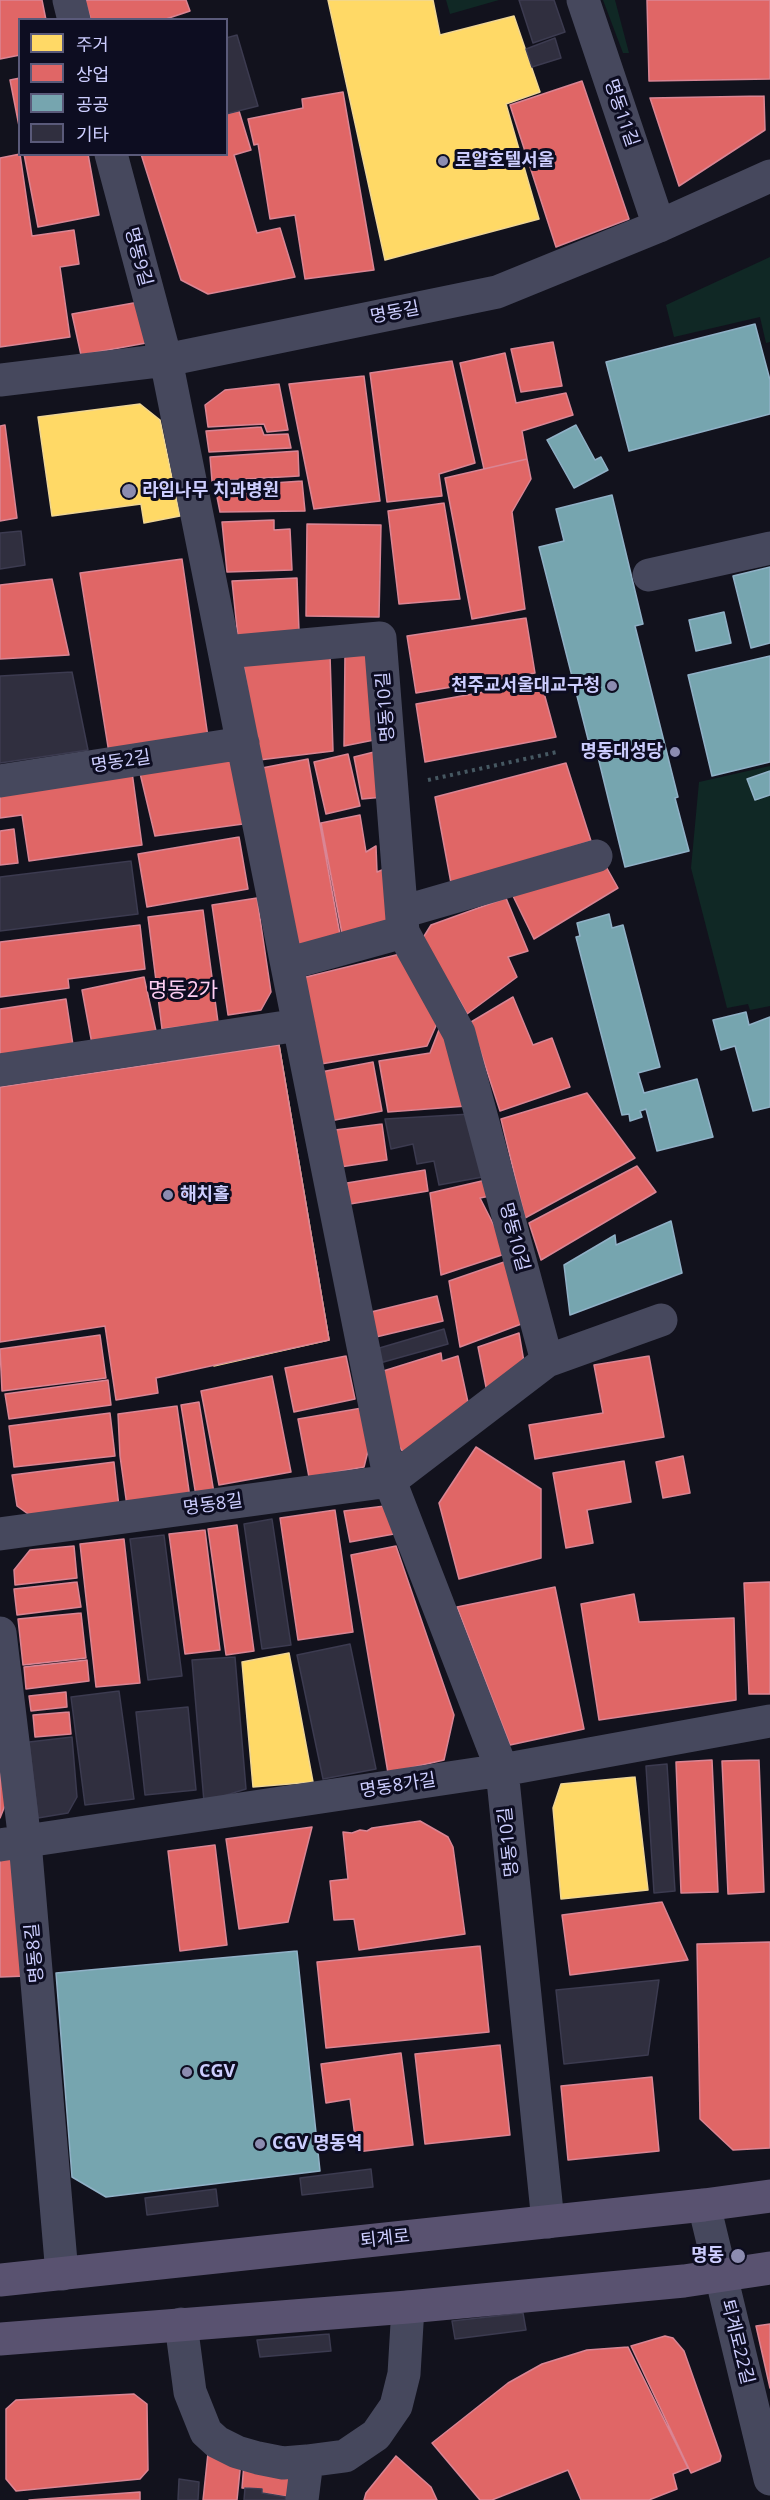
<!DOCTYPE html>
<meta charset="utf-8">
<style>
body{margin:0}
#map{position:relative;width:770px;height:2500px;overflow:hidden;background:#12121d;font-family:"Open Sans","Noto Sans KR",sans-serif}
canvas{display:block}
.legend{position:absolute;left:18px;top:18px;width:210px;height:138px;box-sizing:border-box;background:#0d0d21;border:2px solid #5a5a7a;margin:0;padding:8px 10px;list-style:none;font-size:18px;color:#cdceff}
.legend li{display:flex;align-items:center;gap:12px;height:30px}
.legend b{width:30px;border:2px solid #5a5a7a}
</style>
<div id="map">
<canvas width="770" height="2500"></canvas>
<ul class="legend">
<li><b style="height:16px;background:#ffd966"></b>주거</li>
<li><b style="height:16px;background:#e06666"></b>상업</li>
<li><b style="height:16px;background:#76a5af"></b>공공</li>
<li><b style="height:16px;background:#302f3f"></b>기타</li>
</ul>
</div>
<script>
const g = document.querySelector('canvas').getContext('2d');
g.lineJoin = 'round';
function fill(path, color) { g.fillStyle = color; g.fill(path, 'evenodd'); }
const shape = rows => new Path2D(rows.map(r => 'M' + r).join(''));
function stroke(path, color, width, dash) { g.strokeStyle = color; g.lineWidth = width; g.lineCap = dash ? 'butt' : 'round'; g.setLineDash(dash || []); g.stroke(path); }
function label(font, color, halo, rows, align = 'center') {
  g.font = font + ' "Open Sans","Noto Sans KR",sans-serif'; g.lineWidth = 6; g.setLineDash([]); g.textBaseline = 'middle'; g.strokeStyle = halo; g.fillStyle = color; for (const [text, x, y, turn = 0] of rows) {
    g.save(); g.translate(x, y); g.rotate((+turn || 0) * Math.PI / 180); g.textAlign = isNaN(turn) ? turn : align; if (halo) g.strokeText(text, 0, 0); g.fillText(text, 0, 0); g.restore();
  }
}
fill(shape([
 [446,0,499,0,450,14],
 [603,0,615,0,629,53,623,53],
 [770,257,770,342,766,343,760,317,674,337,666,305],
 [770,766,770,1006,750,1010,748,1004,727,1008,691,868,699,782]
]), '#102825');
const homes = shape([
 [328,0,433,0,440,35,514,16,540,92,506,104,539,219,385,260,328,0],
 [140,404,160,420,180,516,144,523,141,504,52,516,38,417,140,404],
 [279,1045,329,1340,214,1366,169,1061,279,1045],
 [289,1653,313,1782,253,1787,242,1662,289,1653],
 [635,1777,648,1890,561,1899,553,1808,561,1784,635,1777]
]);
fill(homes, '#ffd966');
stroke(homes, '#f0d694', 1.5);
const shops = shape([
 [0,0,42,0,46,20,20,20,20,55,0,59,0,0],
 [88,0,186,0,190,11,163,20,91,20,85,1,88,0],
 [647,0,770,0,770,79,649,81,647,0],
 [20,78,20,131,10,80,20,78],
 [582,81,629,219,556,247,510,105,582,81],
 [343,92,374,270,305,279,295,215,270,219,258,144,254,145,248,119,303,108,302,99,343,92],
 [764,96,765,130,679,186,650,98,764,96],
 [239,111,251,150,234,155,257,233,280,228,295,277,208,294,181,280,141,154,226,154,226,114,239,111],
 [20,154,32,236,74,230,79,264,60,267,70,337,0,347,0,158,20,154],
 [24,154,88,154,99,215,38,227,24,154],
 [139,302,146,343,81,355,72,314,139,302],
 [553,342,562,386,521,392,511,349,553,342],
 [505,353,516,403,566,393,573,415,522,431,527,459,484,469,460,363,505,353],
 [452,361,475,463,439,474,442,496,387,502,370,373,452,361],
 [364,376,380,501,314,509,289,384,364,376],
 [279,384,288,430,267,432,264,424,208,427,205,405,225,390,279,384],
 [5,425,17,518,0,521,0,426,5,425],
 [261,427,264,435,288,434,291,448,209,452,206,431,261,427],
 [298,451,299,476,212,481,210,457,298,451],
 [527,459,531,479,512,512,525,609,472,619,445,478,527,459],
 [302,481,305,511,220,512,215,487,302,481],
 [444,503,460,599,399,604,388,511,444,503],
 [274,520,274,530,290,529,292,570,227,572,222,522,274,520],
 [307,524,381,525,379,617,306,616,307,524],
 [182,559,208,737,109,753,80,573,182,559],
 [297,578,299,631,238,638,232,581,297,578],
 [52,579,69,655,0,659,0,585,52,579],
 [526,618,535,673,416,693,407,636,526,618],
 [367,651,374,740,344,746,345,654,367,651],
 [330,655,333,751,259,760,243,661,330,655],
 [541,682,556,737,425,762,416,704,541,682],
 [382,750,384,797,362,799,354,757,382,750],
 [348,754,360,806,326,814,314,762,348,754],
 [230,756,243,824,155,836,139,769,230,756],
 [308,759,341,940,295,949,262,768,308,759],
 [566,763,591,841,451,883,435,797,566,763],
 [132,772,142,845,29,861,22,815,0,818,0,790,132,772],
 [360,815,366,852,376,846,377,872,387,868,398,928,343,939,321,823,360,815],
 [14,829,18,863,0,865,0,831,14,829],
 [239,837,248,889,147,907,138,854,239,837],
 [604,863,618,888,534,939,513,896,604,863],
 [257,898,271,992,261,1010,228,1015,212,905,257,898],
 [506,898,528,951,508,957,517,977,467,1014,459,999,426,955,421,941,431,925,506,898],
 [203,910,218,1022,162,1029,148,917,203,910],
 [140,925,145,969,68,979,69,988,0,997,0,942,140,925],
 [400,954,439,1019,427,1046,315,1065,298,979,400,954],
 [144,977,156,1031,92,1044,82,990,144,977],
 [513,997,533,1045,552,1038,570,1087,500,1111,471,1022,513,997],
 [66,999,73,1045,0,1056,0,1009,66,999],
 [442,1022,467,1106,388,1112,379,1061,430,1053,442,1022],
 [279,1045,329,1340,156,1378,158,1393,116,1400,105,1326,0,1342,0,1087,279,1045],
 [373,1062,382,1111,330,1121,321,1072,373,1062],
 [587,1093,635,1158,525,1218,501,1119,587,1093],
 [382,1124,387,1160,340,1167,335,1130,382,1124],
 [637,1166,656,1192,541,1260,529,1223,637,1166],
 [425,1170,428,1191,350,1204,347,1183,425,1170],
 [486,1180,490,1196,480,1198,508,1253,441,1275,430,1193,486,1180],
 [507,1261,524,1323,460,1347,449,1281,507,1261],
 [437,1296,443,1321,376,1337,371,1312,437,1296],
 [519,1333,524,1362,487,1392,478,1347,519,1333],
 [100,1335,106,1378,2,1391,0,1349,100,1335],
 [441,1353,442,1361,458,1356,469,1407,407,1457,393,1439,380,1372,441,1353],
 [346,1356,355,1399,294,1412,285,1368,346,1356],
 [649,1356,664,1437,535,1459,529,1425,603,1413,594,1365,649,1356],
 [272,1376,291,1472,219,1485,201,1391,272,1376],
 [108,1380,111,1405,9,1419,5,1394,108,1380],
 [199,1402,214,1493,196,1496,181,1405,199,1402],
 [177,1406,190,1498,127,1506,120,1456,118,1414,177,1406],
 [362,1408,369,1447,364,1467,309,1477,298,1419,362,1408],
 [110,1413,115,1456,14,1467,9,1426,110,1413],
 [476,1447,541,1489,541,1558,459,1579,439,1503,476,1447],
 [683,1456,690,1493,663,1498,656,1462,683,1456],
 [624,1461,631,1502,587,1510,593,1543,566,1548,553,1473,624,1461],
 [114,1462,119,1507,35,1519,17,1506,12,1475,114,1462],
 [385,1506,394,1534,350,1542,344,1511,385,1506],
 [335,1510,353,1632,298,1640,280,1518,335,1510],
 [237,1525,254,1651,226,1655,208,1529,237,1525],
 [205,1530,220,1650,185,1654,169,1534,205,1530],
 [124,1539,140,1683,96,1687,80,1544,124,1539],
 [74,1546,77,1578,15,1585,14,1570,30,1550,74,1546],
 [396,1546,454,1715,444,1760,388,1773,351,1555,396,1546],
 [77,1582,81,1607,17,1615,14,1589,77,1582],
 [770,1582,770,1694,749,1694,744,1583,770,1582],
 [555,1587,584,1729,510,1745,457,1607,555,1587],
 [634,1594,639,1622,734,1618,736,1700,599,1720,581,1604,634,1594],
 [81,1613,86,1658,23,1665,18,1619,81,1613],
 [87,1660,89,1681,26,1689,24,1667,87,1660],
 [66,1692,67,1707,31,1711,29,1696,66,1692],
 [69,1712,71,1734,35,1737,33,1715,69,1712],
 [712,1760,718,1892,681,1893,676,1762,712,1760],
 [759,1760,764,1892,728,1894,722,1761,759,1760],
 [0,1765,6,1803,0,1818,0,1765],
 [420,1821,448,1837,453,1847,465,1934,359,1950,354,1919,334,1920,330,1881,348,1879,343,1832,352,1833,360,1830,367,1831,372,1828,420,1821],
 [312,1827,288,1922,239,1929,226,1839,312,1827],
 [215,1845,227,1945,180,1951,168,1851,215,1845],
 [19,1851,27,1976,0,1977,0,1853,19,1851],
 [662,1902,688,1960,570,1975,562,1915,662,1902],
 [770,1942,770,2148,733,2150,700,2119,697,1944,770,1942],
 [480,1946,489,2032,326,2048,317,1962,480,1946],
 [500,2045,510,2135,425,2144,415,2054,500,2045],
 [401,2053,413,2145,357,2152,350,2099,326,2103,321,2064,401,2053],
 [652,2077,659,2151,568,2160,561,2086,652,2077],
 [770,2324,770,2388,756,2326,770,2324],
 [665,2336,673,2338,684,2351,721,2456,720,2461,691,2473,631,2346,665,2336],
 [628,2347,688,2468,673,2474,677,2489,649,2500,581,2500,568,2470,492,2500,480,2500,432,2443,508,2383,542,2364,587,2350,628,2347],
 [134,2394,147,2404,148,2470,140,2479,16,2491,6,2479,6,2409,16,2400,134,2394],
 [208,2453,241,2461,237,2500,203,2500,208,2453],
 [396,2456,431,2487,437,2500,364,2500,366,2493,396,2456],
 [244,2463,291,2468,289,2497,262,2493,262,2489,242,2488,244,2463],
 [140,2492,140,2500,29,2500,140,2492]
]);
fill(shops, '#e06666');
stroke(shops, '#da8594', 1.5);
const public = shape([
 [755,324,770,380,770,414,629,451,606,362,755,324],
 [576,425,595,460,601,457,608,470,574,488,547,440,576,425],
 [612,495,643,624,635,626,678,797,675,798,689,851,625,867,595,745,590,747,539,547,564,541,556,509,612,495],
 [770,567,770,643,751,648,733,576,770,567],
 [724,612,731,643,696,651,689,620,724,612],
 [770,656,770,762,712,776,688,675,770,656],
 [770,771,770,795,755,800,747,779,770,771],
 [609,914,612,928,623,925,660,1067,638,1073,644,1093,697,1079,713,1137,657,1151,646,1109,640,1111,642,1117,630,1121,629,1114,622,1115,576,937,580,936,577,923,609,914],
 [746,1012,749,1025,770,1017,770,1107,753,1111,735,1046,721,1050,713,1020,746,1012],
 [671,1221,682,1273,570,1315,564,1265,615,1235,616,1245,671,1221],
 [297,1951,320,2171,106,2197,72,2177,56,1973,297,1951]
]);
fill(public, '#76a5af');
stroke(public, '#90b1c7', 1.5);
const building = shape([
 [519,0,554,0,565,32,533,43,519,0],
 [237,35,258,106,226,114,226,38,237,35],
 [555,38,561,58,532,67,526,49,555,38],
 [21,531,25,565,0,569,0,533,21,531],
 [72,672,88,750,0,763,0,676,72,672],
 [131,861,138,914,0,931,0,877,131,861],
 [471,1114,488,1176,439,1185,434,1161,417,1164,413,1144,391,1149,385,1119,471,1114],
 [444,1329,448,1344,380,1363,376,1349,444,1329],
 [272,1519,291,1645,262,1649,244,1524,272,1519],
 [164,1535,182,1676,148,1680,130,1539,164,1535],
 [350,1644,376,1769,323,1779,297,1655,350,1644],
 [235,1657,246,1789,204,1802,192,1660,235,1657],
 [119,1691,134,1799,85,1805,71,1697,119,1691],
 [188,1707,196,1790,145,1795,136,1712,188,1707],
 [72,1737,77,1797,68,1813,38,1818,29,1742,72,1737],
 [667,1764,675,1891,654,1893,646,1766,667,1764],
 [659,1980,648,2055,564,2064,556,1990,659,1980],
 [371,2169,373,2187,302,2195,300,2178,371,2169],
 [216,2189,218,2206,147,2215,145,2198,216,2189],
 [523,2313,526,2330,455,2339,452,2321,523,2313],
 [329,2334,331,2351,260,2357,257,2340,329,2334],
 [179,2479,199,2482,198,2500,178,2500,179,2479],
 [245,2488,262,2489,262,2493,286,2497,285,2500,244,2500,245,2488]
]);
fill(building, '#302f3f');
stroke(building, '#3c3b50', 1.5);
stroke(shape([
 [428,780,557,752]
]), '#465862', 4, [3, 4.5]);
stroke(shape([
 [69,0,74,20],
 [583,0,659,226],
 [111,154,166,360,390,1481,502,1770,548,2222],
 [0,380,166,360,497,292,659,226,770,176],
 [649,575,770,548],
 [0,781,243,743],
 [402,912,596,856],
 [287,964,403,932],
 [0,1070,299,1025],
 [547,1361,661,1320],
 [0,1534,390,1481,547,1361,459,1033,403,932,380,638,225,652],
 [0,1633,25,1842,62,2274],
 [0,1845,502,1770,770,1721],
 [704,2205,770,2479],
 [181,2324,190,2392,206,2432,217,2442,237,2452,258,2458,283,2463,307,2461,345,2456,376,2435,396,2406,404,2374,408,2307],
 [302,2500,307,2461]
]), '#46485d', 33);
stroke(shape([
 [0,2280,704,2205,770,2196],
 [0,2339,408,2307,684,2281,770,2268]
]), '#595270', 33);
for (const [x, y, r, color] of [
 [443,161,6,"#8c8cb0"],
 [129,491,8,"#8c8cb0"],
 [612,686,6,"#8c8cb0"],
 [675,752,6,"#8c8cb0"],
 [168,1195,6,"#8c8cb0"],
 [187,2072,6,"#8c8cb0"],
 [260,2144,6,"#8c8cb0"],
 [738,2256,8,"#8c8cb0"]
]) { const dot = new Path2D(); dot.arc(x, y, r, 0, 2 * Math.PI); g.fillStyle = color; g.fill(dot); stroke(dot, '#0d0d21', 2); }
label('18px', '#cdceff', '#0d0d21', [
 ["명동11길",621,113,71],
 ["명동9길",138,257,75],
 ["명동길",395,313,-11],
 ["명동10길",386,707,-94],
 ["명동2길",121,762,-9],
 ["명동10길",514,1237,75],
 ["명동8길",213,1505,-8],
 ["명동8가길",398,1786,-9],
 ["명동10길",509,1842,-96],
 ["명동8길",35,1953,-95],
 ["퇴계로",385,2239,-6],
 ["퇴계로22길",737,2342,76]
]);
label('bold 18px', '#cdceff', '#0d0d21', [
 ["로얄호텔서울",455,161],
 ["라임나무 치과병원",142,491],
 ["천주교서울대교구청",600,686,"right"],
 ["명동대성당",663,752,"right"],
 ["해치홀",180,1195],
 ["CGV",199,2072],
 ["CGV 명동역",272,2144],
 ["명동",724,2256,"right"]
], 'left');
label('21px', '#ffcff4', '#0d0d21', [
 ["명동2가",183,991]
]);
</script>
